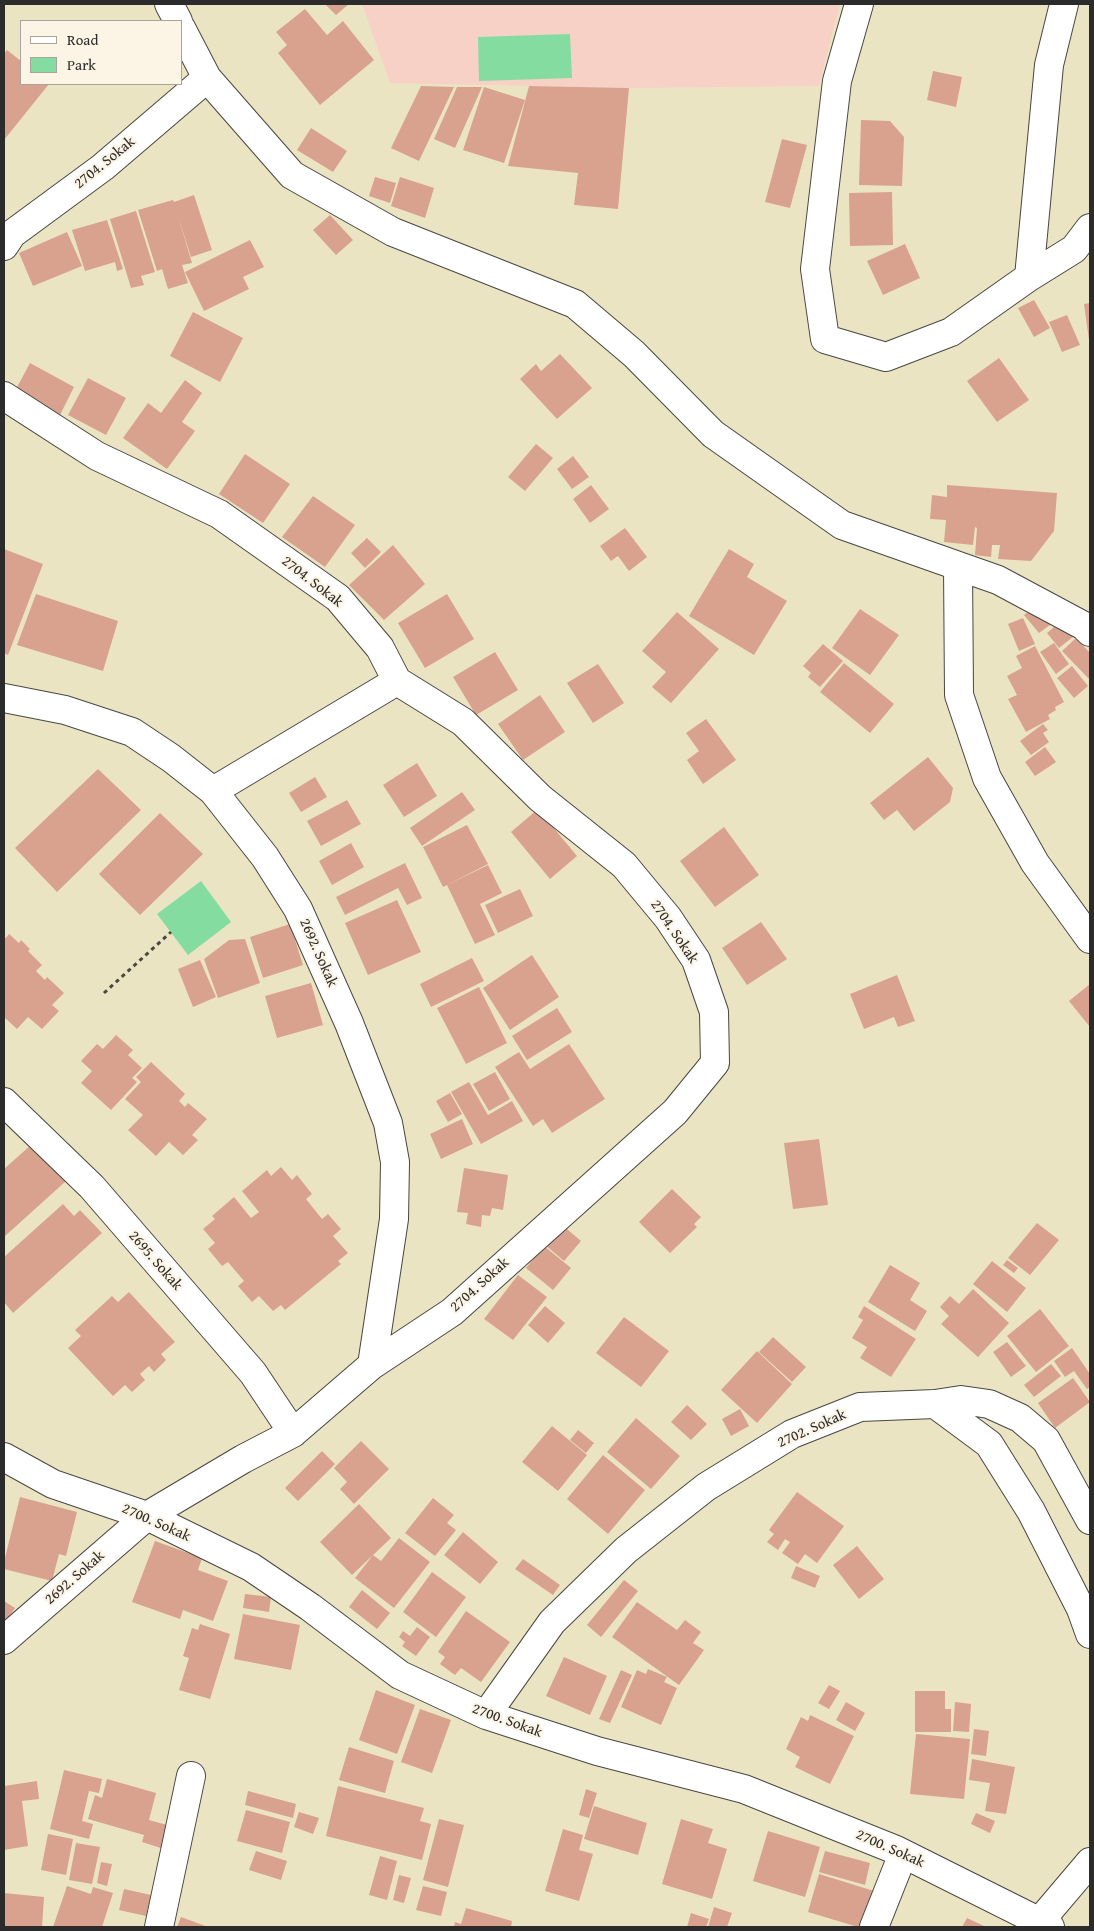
<!DOCTYPE html>
<style>
body{margin:0}
#map{position:relative;width:1094px;height:1931px;overflow:hidden;background:#ebe4c3;font-family:"Gentium Book Plus",serif}
canvas{display:block}
.frame{position:absolute;inset:0;border:5px solid #2b2b2b;pointer-events:none}
.legend{position:absolute;left:20px;top:20px;width:162px;height:65px;box-sizing:border-box;background:#fcf5e5;border:1px solid #a8a49b;margin:0;padding:6px 9px;list-style:none;font-size:15px;color:#2b2b2b}
.legend li{display:flex;align-items:center;gap:10px;height:25px}
.legend b{width:25px;border:1px solid #a8a49b}
</style>
<div id="map">
<canvas width="1094" height="1931"></canvas>
<div class="frame"></div>
<ul class="legend">
<li><b style="height:6px;background:#fff"></b>Road</li>
<li><b style="height:14px;background:#84dca1"></b>Park</li>
</ul>
</div>
<script>
const g = document.querySelector('canvas').getContext('2d');
g.lineJoin = 'round';
function fill(path, color) { g.fillStyle = color; g.fill(path, 'evenodd'); }
const shape = rows => new Path2D(rows.map(r => 'M' + r).join(''));
function stroke(path, color, width, dash) { g.strokeStyle = color; g.lineWidth = width; g.lineCap = dash ? 'butt' : 'round'; g.setLineDash(dash || []); g.stroke(path); }
function label(font, color, halo, rows, align = 'center') {
  g.font = font + ' "Gentium Book Plus",serif'; g.lineWidth = 4.5; g.setLineDash([]); g.textBaseline = 'middle'; g.strokeStyle = halo; g.fillStyle = color; for (const [text, x, y, turn = 0] of rows) {
    g.save(); g.translate(x, y); g.rotate((+turn || 0) * Math.PI / 180); g.textAlign = isNaN(turn) ? turn : align; if (halo) g.strokeText(text, 0, 0); g.fillText(text, 0, 0); g.restore();
  }
}
fill(shape([
 [362,4,840,4,819,86,629,88,390,83]
]), '#f7d1c6');
fill(shape([
 [570,34,572,78,479,81,478,37],
 [201,881,231,922,188,955,157,914]
]), '#84dca1');
fill(shape([
 [325,4,349,4,336,15],
 [305,9,327,35,343,21,374,60,320,105,278,53,287,45,276,32],
 [7,50,21,61,21,84,49,84,4,140,4,54],
 [933,71,962,77,956,107,927,100],
 [421,86,454,87,419,161,391,148],
 [529,86,629,88,618,209,574,205,578,173,508,166],
 [457,87,482,87,455,148,434,139],
 [484,87,525,100,504,163,463,150],
 [861,120,890,121,904,137,902,186,859,185],
 [311,128,347,151,333,172,297,150],
 [782,139,807,145,790,208,765,202],
 [375,177,396,183,390,203,369,196],
 [400,177,434,188,425,218,391,206],
 [892,192,893,245,850,246,849,193],
 [194,195,212,250,191,257,178,216,192,263,182,265,188,283,168,289,162,269,157,271,138,210,173,200,174,202],
 [136,211,155,272,141,276,144,285,131,288,110,219],
 [330,215,353,240,336,255,313,230],
 [107,220,123,269,117,271,115,262,85,271,72,230],
 [67,232,82,266,33,286,19,253],
 [250,240,264,267,243,277,249,289,204,311,185,272],
 [905,244,920,278,883,295,867,261],
 [1034,300,1050,328,1034,337,1018,308],
 [1090,303,1090,340,1089,340,1084,304],
 [193,312,243,338,220,382,170,356],
 [1067,315,1080,345,1062,352,1049,322],
 [560,354,592,388,557,419,520,379,536,364,541,371],
 [999,358,1029,400,997,422,967,381],
 [30,363,74,387,60,415,15,391],
 [88,378,126,398,106,435,68,415],
 [185,380,202,393,182,422,195,431,167,469,123,438,148,403,161,413],
 [536,444,553,458,525,491,508,477],
 [245,454,290,484,263,523,219,494],
 [573,456,589,477,572,489,557,469],
 [591,485,609,509,590,523,573,499],
 [947,485,1057,493,1054,531,1031,561,998,559,1000,545,992,545,991,557,975,555,977,528,975,527,973,545,944,542,946,520,930,519,932,495,947,497],
 [313,496,355,525,325,567,282,537],
 [625,528,647,557,629,571,618,556,611,561,600,546],
 [367,538,381,552,365,568,351,553],
 [393,545,425,584,384,620,349,585],
 [4,549,43,564,8,655,4,653],
 [729,549,754,564,747,577,787,601,754,655,689,616],
 [36,594,118,621,103,671,17,645],
 [447,594,474,639,425,668,398,623],
 [1040,603,1054,622,1039,633,1024,615],
 [860,609,899,635,870,675,832,648],
 [677,612,719,649,671,703,652,687,666,672,642,651],
 [1023,618,1035,644,1019,651,1008,624],
 [1061,621,1073,637,1059,648,1047,633],
 [1076,638,1090,653,1090,680,1062,651],
 [1054,643,1069,664,1056,674,1040,652],
 [823,644,843,661,820,687,808,677,811,673,803,666],
 [1035,646,1064,702,1055,707,1056,710,1048,715,1050,719,1026,732,1008,699,1017,695,1007,676,1022,668,1016,656],
 [495,652,518,690,476,715,453,677],
 [844,663,894,704,870,733,820,692],
 [598,664,624,703,593,723,567,683],
 [1072,666,1088,686,1074,698,1057,678],
 [540,695,565,732,523,760,498,724],
 [706,719,736,760,703,784,687,760,699,751,686,733],
 [1043,724,1048,730,1043,733,1049,742,1031,755,1020,741],
 [1045,747,1056,762,1035,776,1025,762],
 [928,757,953,788,950,802,914,831,897,810,884,820,870,803],
 [417,763,437,796,404,817,383,785],
 [98,769,141,810,57,892,15,848],
 [315,777,327,797,301,812,289,793],
 [462,792,475,810,422,846,410,828],
 [347,800,361,824,321,846,307,821],
 [538,809,577,856,550,879,511,832],
 [160,813,203,854,140,915,99,874],
 [467,825,488,864,443,887,423,847],
 [724,827,759,875,715,907,680,861],
 [351,843,364,867,332,885,319,861],
 [405,863,422,898,407,905,398,888,345,915,336,897],
 [488,865,502,893,480,904,495,935,475,944,447,885],
 [520,889,533,916,498,933,485,905],
 [397,900,421,952,368,975,345,923],
 [761,922,787,959,747,985,722,948],
 [290,924,303,965,263,978,250,937],
 [9,934,19,943,21,940,30,949,28,951,42,965,36,971,45,980,47,977,64,993,52,1005,59,1011,42,1029,28,1017,17,1029,4,1017,4,940],
 [245,939,260,983,218,998,204,959,229,940],
 [532,955,559,997,510,1030,483,988],
 [472,958,484,981,431,1007,420,984],
 [200,960,216,997,193,1007,178,969],
 [897,975,915,1021,898,1027,894,1017,864,1029,850,994],
 [311,983,323,1025,277,1038,265,996],
 [1090,984,1090,1027,1069,1001],
 [479,987,507,1043,466,1064,437,1008],
 [557,1008,572,1032,527,1060,512,1036],
 [116,1035,133,1050,128,1055,142,1068,132,1078,137,1082,111,1110,81,1083,92,1071,81,1061,97,1044,103,1049],
 [569,1044,605,1099,552,1133,543,1119,533,1126,495,1067,519,1052,530,1069],
 [151,1062,185,1094,179,1101,185,1107,188,1103,207,1119,192,1135,198,1140,183,1155,169,1142,156,1156,128,1130,143,1115,125,1099,141,1082,136,1077],
 [495,1072,510,1099,489,1111,473,1084],
 [469,1082,488,1115,512,1101,523,1121,481,1144,451,1092],
 [450,1093,462,1114,448,1122,436,1101],
 [462,1119,473,1144,441,1159,430,1134],
 [819,1139,828,1205,793,1209,784,1143],
 [32,1144,66,1181,4,1237,4,1169],
 [281,1167,292,1180,297,1175,312,1194,306,1199,322,1219,328,1214,341,1229,333,1236,348,1253,338,1261,341,1264,285,1310,281,1305,273,1311,259,1296,252,1302,238,1286,244,1281,228,1262,222,1266,208,1249,215,1243,203,1229,215,1219,212,1216,234,1197,251,1218,259,1212,242,1191,267,1170,271,1176],
 [464,1168,508,1175,503,1210,492,1208,490,1216,482,1215,481,1227,466,1224,468,1213,457,1212],
 [672,1189,701,1217,694,1224,697,1227,670,1253,639,1222],
 [63,1204,74,1216,80,1210,102,1233,13,1313,4,1302,4,1257],
 [1037,1223,1059,1240,1030,1275,1008,1258],
 [561,1224,581,1241,564,1261,544,1244],
 [544,1246,571,1268,553,1290,526,1268],
 [1007,1260,1018,1268,1014,1273,1003,1265],
 [992,1261,1026,1288,1007,1312,973,1284],
 [890,1265,920,1283,910,1300,927,1311,915,1331,868,1302],
 [518,1275,547,1297,513,1340,484,1319],
 [973,1289,1009,1323,978,1357,941,1324,949,1316,940,1307,950,1296,959,1304],
 [129,1292,175,1342,161,1354,166,1360,154,1372,149,1366,140,1374,145,1380,132,1392,125,1385,113,1396,68,1348,81,1336,75,1330,112,1296,118,1302],
 [545,1306,565,1323,548,1343,528,1325],
 [864,1306,916,1339,891,1377,860,1358,867,1347,852,1338,863,1320,858,1317],
 [1040,1309,1069,1346,1036,1372,1007,1336],
 [624,1317,669,1351,641,1387,596,1353],
 [773,1337,806,1367,792,1382,759,1352],
 [1007,1342,1026,1366,1011,1377,993,1352],
 [1072,1348,1090,1374,1090,1387,1087,1389,1074,1371,1065,1377,1054,1361],
 [757,1351,792,1384,757,1423,721,1390],
 [1051,1364,1061,1376,1034,1397,1024,1385],
 [1073,1378,1090,1402,1055,1428,1038,1403],
 [687,1405,707,1424,691,1440,671,1422],
 [740,1409,749,1426,731,1436,722,1419],
 [636,1418,680,1456,651,1489,607,1452],
 [552,1426,587,1455,558,1491,522,1462],
 [578,1430,594,1443,586,1453,570,1440],
 [361,1441,389,1469,354,1504,340,1489,347,1482,334,1468],
 [322,1451,335,1464,298,1501,285,1488],
 [603,1455,645,1490,608,1534,567,1499],
 [797,1492,844,1526,817,1563,805,1554,798,1564,782,1553,790,1542,785,1539,778,1550,767,1542,774,1534,769,1530],
 [20,1497,77,1512,66,1556,59,1554,52,1581,4,1569,4,1562],
 [433,1498,454,1515,447,1523,456,1530,435,1556,405,1533],
 [359,1504,391,1538,352,1575,320,1542],
 [463,1532,498,1562,480,1584,444,1555],
 [399,1538,430,1562,394,1608,355,1578,373,1555,381,1561],
 [155,1541,202,1558,198,1570,228,1581,213,1621,183,1610,180,1619,132,1602],
 [857,1546,884,1579,859,1599,833,1565],
 [523,1559,560,1585,553,1595,515,1569],
 [796,1566,820,1576,815,1588,791,1578],
 [432,1572,466,1597,436,1637,403,1612],
 [624,1580,638,1591,601,1637,587,1625],
 [362,1590,390,1613,377,1629,349,1607],
 [245,1594,271,1597,269,1612,243,1608],
 [4,1601,15,1608,4,1624],
 [637,1602,677,1630,685,1620,701,1632,693,1643,704,1650,679,1685,612,1637],
 [466,1611,510,1642,481,1682,461,1668,455,1675,440,1664,445,1657,438,1652],
 [243,1614,300,1625,291,1670,234,1659],
 [200,1624,230,1634,210,1699,179,1690,189,1658,183,1656,192,1628,198,1630],
 [417,1627,430,1637,416,1656,402,1646,405,1642,399,1637,403,1631,410,1636],
 [564,1657,607,1676,590,1715,546,1696],
 [648,1669,667,1677,664,1682,677,1688,661,1725,621,1707,637,1670,646,1674],
 [621,1670,632,1675,610,1723,599,1719],
 [829,1685,840,1691,829,1709,818,1703],
 [376,1690,415,1705,397,1754,359,1740],
 [915,1691,945,1691,945,1709,951,1709,951,1732,915,1732],
 [846,1702,865,1713,855,1731,836,1720],
 [955,1702,971,1704,969,1732,953,1731],
 [420,1709,451,1720,432,1773,401,1762],
 [810,1715,854,1736,830,1784,795,1767,800,1757,786,1749,801,1717,808,1721],
 [974,1729,989,1731,986,1756,971,1754],
 [916,1734,970,1739,964,1799,910,1794],
 [349,1747,394,1761,385,1793,339,1780],
 [972,1759,1015,1767,1006,1814,985,1811,990,1783,969,1780],
 [64,1770,102,1779,99,1793,89,1791,82,1821,93,1824,89,1839,50,1829],
 [107,1779,156,1793,149,1820,174,1827,167,1850,142,1842,144,1835,88,1819,95,1795,102,1798],
 [37,1781,39,1799,22,1801,28,1846,4,1850,4,1786],
 [338,1786,424,1808,420,1821,431,1824,422,1860,326,1836],
 [586,1789,597,1793,589,1818,579,1815],
 [248,1791,296,1804,293,1818,245,1805],
 [594,1806,647,1823,638,1855,584,1839],
 [246,1810,290,1822,282,1853,237,1841],
 [299,1812,319,1818,313,1834,294,1827],
 [976,1813,995,1821,990,1833,971,1824],
 [439,1819,464,1825,448,1887,423,1880],
 [681,1819,713,1829,708,1843,727,1849,712,1899,662,1884],
 [563,1829,583,1835,579,1850,593,1854,579,1901,545,1891],
 [768,1831,820,1847,805,1897,753,1881],
 [48,1834,73,1839,66,1875,41,1870],
 [76,1843,100,1847,92,1884,69,1880],
 [256,1851,287,1861,281,1880,249,1870],
 [825,1851,870,1863,865,1885,819,1872],
 [380,1856,397,1861,387,1900,369,1895],
 [101,1862,112,1864,107,1886,97,1883],
 [819,1874,874,1891,863,1927,858,1927,808,1912],
 [399,1875,411,1878,404,1903,393,1900],
 [67,1886,91,1894,93,1887,113,1893,102,1927,53,1927],
 [423,1886,447,1892,441,1916,416,1910],
 [124,1889,151,1895,146,1916,119,1910],
 [4,1893,44,1897,42,1927,4,1927],
 [714,1907,732,1913,727,1927,708,1927],
 [466,1908,512,1921,511,1927,454,1927,455,1922,461,1924],
 [691,1913,709,1919,706,1927,687,1927],
 [181,1917,208,1927,177,1927],
 [967,1918,986,1927,962,1927]
]), '#d9a28e');
const minor = shape([
 [169,4,178,21],
 [859,4,837,81,815,269,825,339,886,357,951,332,1029,277,1074,249,1090,228],
 [181,28,207,78,292,175,393,232,575,304,634,354,713,434,842,525,998,580,1084,626,1090,632],
 [4,246,12,234,103,167,207,78],
 [1029,277,1049,65,1064,4],
 [4,396,97,456,219,514,338,598,380,648,397,681,463,722,540,798,624,865,668,918,696,960,714,1012,715,1063,675,1112,452,1312,372,1365,293,1433,243,1459,147,1516,4,1640],
 [958,566,959,695,987,778,1035,863,1090,939],
 [4,698,65,710,132,732,171,758,213,791,265,857,298,909,349,1023,388,1123,395,1162,394,1219,372,1365],
 [213,791,397,681],
 [4,1102,92,1187,253,1373,293,1433],
 [935,1404,961,1400,989,1404,1020,1418,1046,1440,1090,1520],
 [4,1457,53,1484,147,1516,251,1567,310,1607,400,1675,486,1715,597,1751,744,1789,896,1850,1050,1927],
 [486,1715,552,1622,626,1550,706,1487,792,1434,860,1407,935,1404,989,1444,1031,1511,1081,1609,1090,1634],
 [159,1927,191,1776],
 [874,1927,903,1854],
 [1037,1927,1040,1921,1090,1862]
]);
stroke(minor, '#484742', 30);
stroke(shape([
 [104,993,171,932]
]), '#484742', 3, [4, 4]);
stroke(minor, '#fff', 28);
label('15px', '#2b2b2b', '#fcf5e5', [
 ["2704. Sokak",105,163,-39],
 ["2704. Sokak",312,582,38],
 ["2704. Sokak",674,932,56],
 ["2692. Sokak",318,953,66],
 ["2695. Sokak",155,1261,49],
 ["2704. Sokak",480,1285,-42],
 ["2702. Sokak",812,1429,-24],
 ["2700. Sokak",156,1523,24],
 ["2692. Sokak",75,1578,-41],
 ["2700. Sokak",507,1721,20],
 ["2700. Sokak",890,1849,24]
]);
</script>
